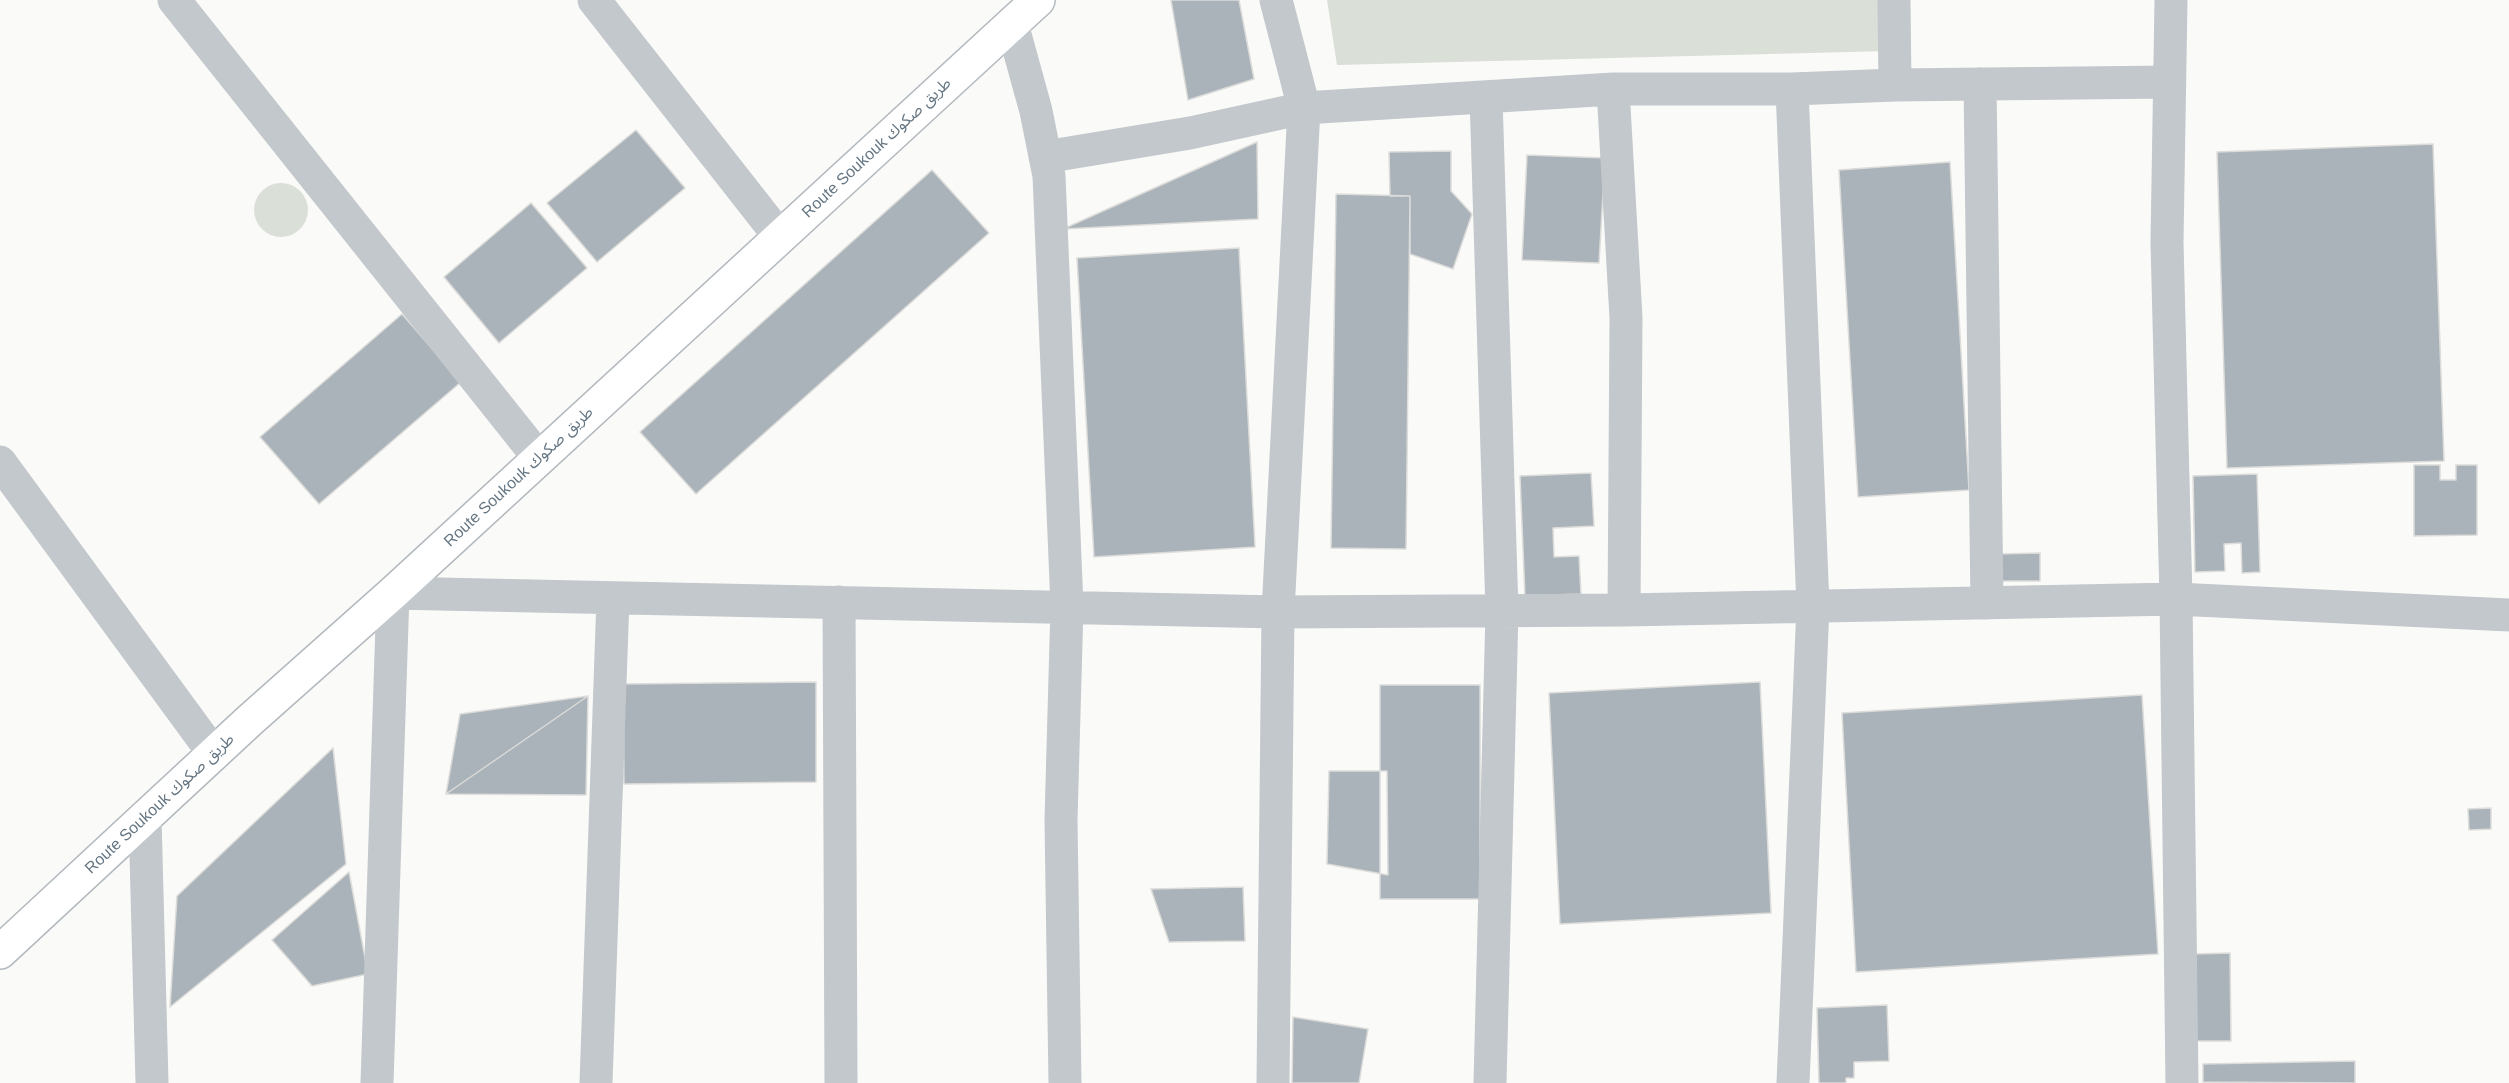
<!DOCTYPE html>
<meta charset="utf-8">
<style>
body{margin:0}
canvas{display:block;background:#fafaf8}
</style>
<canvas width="2509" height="1083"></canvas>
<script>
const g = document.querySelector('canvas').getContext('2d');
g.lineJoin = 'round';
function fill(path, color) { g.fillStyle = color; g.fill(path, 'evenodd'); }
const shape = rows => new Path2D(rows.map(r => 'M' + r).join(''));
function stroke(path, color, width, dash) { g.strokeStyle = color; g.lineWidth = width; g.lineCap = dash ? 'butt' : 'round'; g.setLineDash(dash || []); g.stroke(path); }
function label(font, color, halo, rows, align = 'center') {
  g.font = font + ' Helvetica,"Noto Sans Arabic",sans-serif'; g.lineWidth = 6; g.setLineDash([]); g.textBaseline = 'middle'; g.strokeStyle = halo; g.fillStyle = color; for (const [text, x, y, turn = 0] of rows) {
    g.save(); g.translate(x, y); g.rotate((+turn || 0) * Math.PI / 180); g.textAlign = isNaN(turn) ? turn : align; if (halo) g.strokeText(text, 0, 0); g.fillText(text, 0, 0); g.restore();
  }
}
fill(shape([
 [1327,0,1886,0,1888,51,1337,65],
 '254 210a27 27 0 1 1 54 0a27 27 0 1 1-54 0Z'
]), '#dadfd7');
const building = shape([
 [1171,0,1239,0,1254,79,1188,100,1171,0],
 [636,130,685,188,597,262,547,203,636,130],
 [1257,142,1258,219,1063,229,1257,142],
 [2433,144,2444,461,2227,468,2217,152,2433,144],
 [1451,151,1451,191,1472,214,1453,269,1410,254,1410,196,1390,196,1389,152,1451,151],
 [1527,155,1605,158,1599,263,1522,260,1527,155],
 [1950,162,1969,490,1858,497,1839,170,1950,162],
 [932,170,989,233,696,494,640,432,932,170],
 [1336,194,1410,196,1406,549,1331,548,1336,194],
 [531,203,587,268,499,343,444,277,531,203],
 [1239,248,1255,547,1094,557,1077,258,1239,248],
 [402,314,461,382,319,504,260,437,402,314],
 [2414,465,2440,465,2440,480,2456,480,2456,465,2477,465,2477,535,2414,536,2414,465],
 [1591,473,1594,526,1553,528,1554,557,1579,556,1581,594,1525,596,1520,476,1591,473],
 [2257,474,2260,572,2242,573,2241,543,2224,544,2225,571,2195,572,2193,476,2257,474],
 [2040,553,2040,581,1999,581,1999,554,2040,553],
 [816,682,816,782,624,784,623,684,816,682],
 [1760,682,1771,913,1560,924,1549,693,1760,682],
 [1380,685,1480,685,1480,899,1380,899,1380,685],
 [2142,695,2158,954,1856,972,1842,713,2142,695],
 [588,696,446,794,460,714,588,696],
 [588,696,586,795,446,794,588,696],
 [333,748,346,864,170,1007,177,896,333,748],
 [1329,771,1387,771,1388,875,1327,864,1329,771],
 [2491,808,2491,829,2469,830,2468,809,2491,808],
 [349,872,368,974,312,986,272,940,349,872],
 [1243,887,1245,941,1169,942,1151,889,1243,887],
 [2230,953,2231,1041,2195,1041,2195,954,2230,953],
 [1887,1005,1889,1061,1854,1062,1854,1078,1846,1078,1846,1083,1819,1083,1817,1008,1887,1005],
 [1293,1017,1368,1029,1359,1083,1292,1083,1293,1017],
 [2355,1061,2355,1083,2203,1082,2203,1064,2355,1061]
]);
fill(building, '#aab3b9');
stroke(building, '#dcdcda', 1.5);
const secondary = shape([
 [0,952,249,721,393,593,1038,0]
]);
stroke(secondary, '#b3babf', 36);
stroke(shape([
 [174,0,539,458],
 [594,0,780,237],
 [1894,0,1895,85],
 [2171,0,2167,242,2176,599,2182,1083],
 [1012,24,1036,111,1049,176,1067,606,1061,820,1065,1083],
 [1980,84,1987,603],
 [1613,89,1626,318,1624,610],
 [1792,89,1813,606,1793,1083],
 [1486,97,1502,611,1490,1083],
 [1045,157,1190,133,1304,108,1613,89,1792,89,1895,85,2169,82],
 [0,462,214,754],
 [839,602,841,1083],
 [145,817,152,1083],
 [377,1083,393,593,1278,612,1624,610,2176,599,2509,615],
 [596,1083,613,598],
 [1273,1083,1278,612,1304,108,1276,0]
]), '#c3c8cc', 33);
stroke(secondary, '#fff', 33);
label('16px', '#657683', '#fff', [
 ["Route Soukouk طريق صكوك",877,148,-43],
 ["Route Soukouk طريق صكوك",519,477,-43],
 ["Route Soukouk طريق صكوك",160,804,-43]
]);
</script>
